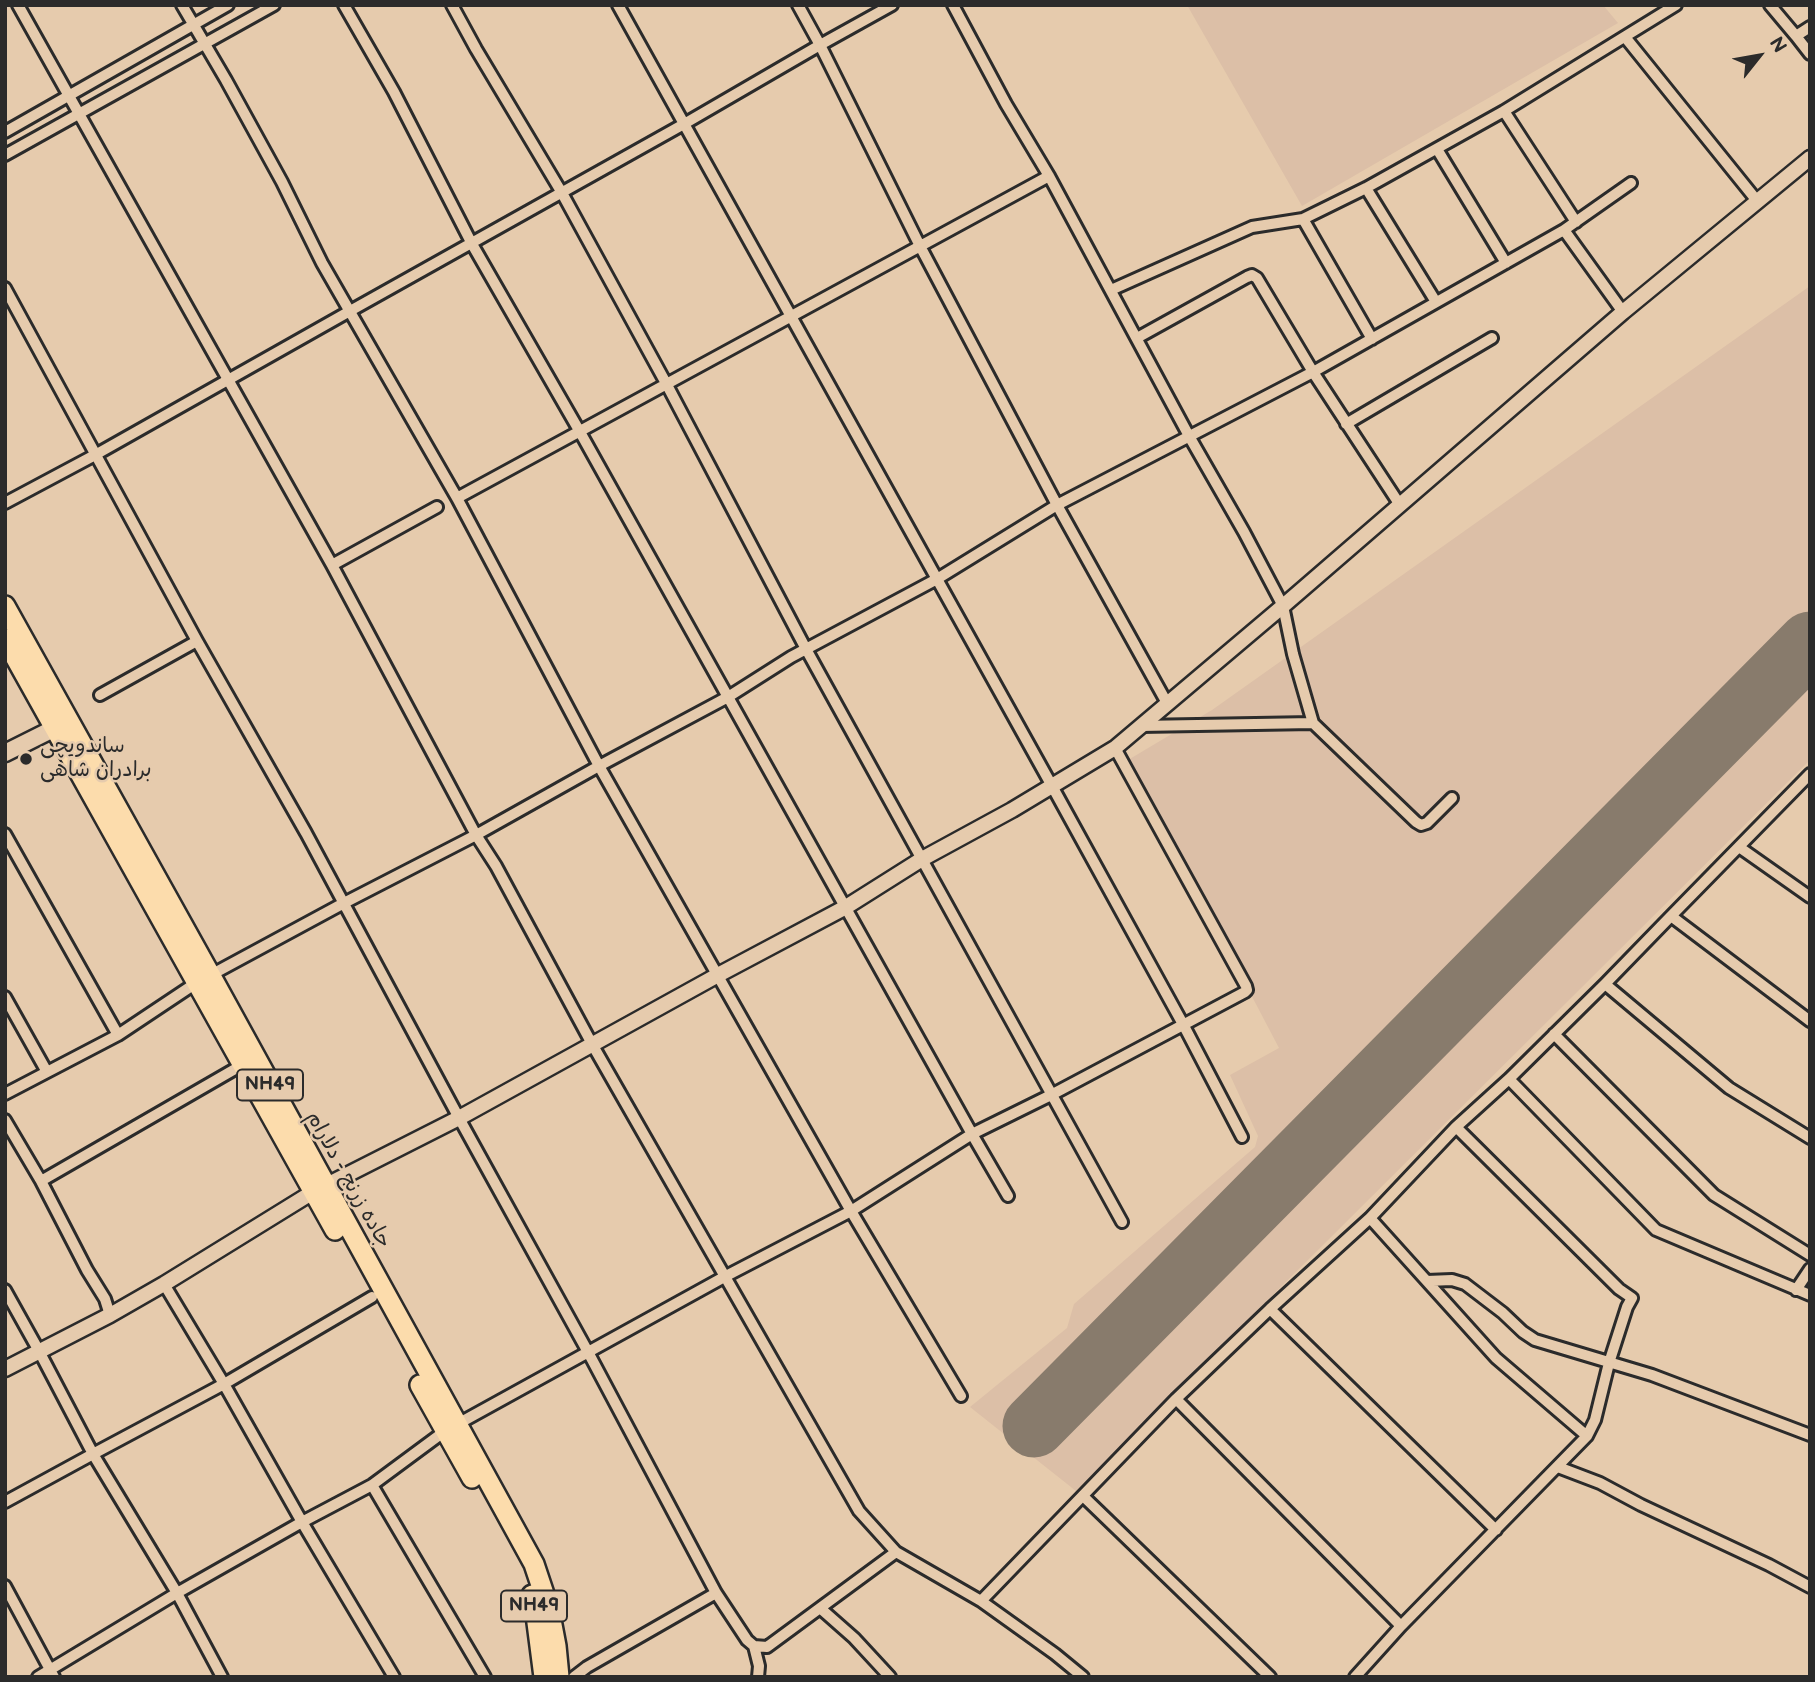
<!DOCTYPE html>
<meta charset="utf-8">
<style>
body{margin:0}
#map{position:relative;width:1815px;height:1682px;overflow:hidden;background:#e6cbad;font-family:"Balsamiq Sans",sans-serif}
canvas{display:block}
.frame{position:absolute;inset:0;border:7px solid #2b2b2b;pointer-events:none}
.north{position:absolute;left:1724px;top:21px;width:70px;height:70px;-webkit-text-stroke:5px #e6cbad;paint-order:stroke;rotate:59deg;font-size:19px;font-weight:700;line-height:28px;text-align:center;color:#2b2b2b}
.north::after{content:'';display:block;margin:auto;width:24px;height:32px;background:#2b2b2b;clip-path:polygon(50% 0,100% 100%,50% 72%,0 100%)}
</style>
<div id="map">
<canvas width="1815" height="1682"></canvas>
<div class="frame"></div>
<div class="north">N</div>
</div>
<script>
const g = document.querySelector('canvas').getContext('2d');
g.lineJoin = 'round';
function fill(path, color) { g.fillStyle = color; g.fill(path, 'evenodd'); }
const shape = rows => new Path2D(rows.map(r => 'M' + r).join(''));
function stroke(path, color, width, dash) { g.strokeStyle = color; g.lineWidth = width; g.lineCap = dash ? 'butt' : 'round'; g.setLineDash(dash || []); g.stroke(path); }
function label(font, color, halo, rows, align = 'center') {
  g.font = font + ' "Balsamiq Sans","Playpen Sans Arabic",sans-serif'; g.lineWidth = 5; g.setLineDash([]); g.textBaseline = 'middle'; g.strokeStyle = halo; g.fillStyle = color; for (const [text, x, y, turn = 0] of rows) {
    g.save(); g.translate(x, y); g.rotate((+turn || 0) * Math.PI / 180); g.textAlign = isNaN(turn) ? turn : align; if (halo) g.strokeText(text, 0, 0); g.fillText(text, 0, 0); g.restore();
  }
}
fill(shape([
 [1187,5,1603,5,1618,23,1302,206],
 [1810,286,1810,760,1076,1491,970,1407,1067,1328,1074,1304,1255,1147,1258,1136,1230,1075,1279,1048,1128,760,1212,710]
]), '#dcbfa7');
stroke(shape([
 [1034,1426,1810,643]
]), '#887b6c', 63);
const minor = shape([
 [18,5,332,565,476,835,496,866,592,1044,859,1511,896,1552,981,1601,1055,1654,1083,1677],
 [182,5,226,80,282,182,322,263,457,498,599,766,851,1211,961,1396],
 [344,5,394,92,472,244,580,432,972,1134,1008,1196],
 [452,5,476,49,562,193,667,385,806,649,1122,1222],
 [618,5,1052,786,1184,1026,1242,1137],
 [798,5,820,45,920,246,1057,505,1167,703],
 [953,5,1006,104,1049,176,1189,436,1244,532,1283,606,1293,654,1313,723],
 [1770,5,1796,36,1810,54],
 [1796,36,1810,27],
 [1625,37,1758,202],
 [1504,111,1576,222],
 [5,132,228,5],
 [1437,149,1506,263],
 [5,155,274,5],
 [1366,188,1436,302],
 [1303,219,1372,339],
 [1564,230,1623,312],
 [5,288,197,641,306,833,459,1118,588,1352,716,1593,747,1640,754,1646,767,1647,896,1552],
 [1111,290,1252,227,1303,219,1366,188,1504,111,1676,5],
 [1137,338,1247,277,1252,275,1257,278,1313,372,1400,505],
 [1346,424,1492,338],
 [457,498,1049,176],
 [5,503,95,455,350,311,684,124,820,45,892,5],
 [332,565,437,507],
 [100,695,197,641],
 [1140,726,1313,723,1416,822,1421,825,1427,823,1452,798],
 [5,834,118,1035],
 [1739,847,1810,897],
 [1671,916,1810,1021],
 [1605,984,1729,1088,1810,1138],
 [5,997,47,1072],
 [1554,1034,1714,1195,1810,1255],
 [1509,1079,1656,1230,1810,1295],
 [5,1094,118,1035,196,983,344,903,476,835,599,766,728,697,791,657,937,579,1057,505,1313,372,1564,230,1631,183],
 [5,1120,41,1181,87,1270,105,1299,110,1315],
 [41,1181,242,1065],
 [1370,1218,1496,1358,1587,1436],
 [1427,1281,1452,1280,1465,1284,1503,1313,1523,1332,1535,1340,1652,1375,1810,1435],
 [164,1284,224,1384,302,1522,394,1677],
 [5,1290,39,1351,93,1454,177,1593,222,1677],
 [1796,1290,1810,1269],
 [1270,1309,1496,1530],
 [1176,1399,1401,1626],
 [1558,1467,1600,1483,1641,1505,1769,1565,1810,1587],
 [372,1485,485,1677],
 [1083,1496,1270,1677],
 [5,1502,93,1454,224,1384,372,1297],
 [5,1586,54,1677],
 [981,1601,1176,1399,1270,1309,1370,1218,1456,1127,1509,1079,1605,984,1671,916,1810,774],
 [820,1608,854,1638,890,1677],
 [754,1646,759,1666,758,1677],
 [38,1677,177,1593,302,1522,372,1485,445,1431,726,1276,851,1211,972,1134,1051,1095,1245,992,1247,990,1246,986,1115,748],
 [574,1677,587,1667,716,1593],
 [1355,1677,1401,1626,1587,1436,1595,1420,1609,1363,1627,1307,1632,1298,1619,1289,1456,1127]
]);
const tertiary = shape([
 [5,1369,110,1315,164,1284,313,1192,459,1118,718,975,846,907,922,859,1012,810,1115,748,1283,606,1623,312,1810,158]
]);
const secondary = shape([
 [5,753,65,723]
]);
const trunk = shape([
 [5,606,211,976,534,1564,549,1609,556,1646,559,1677],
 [5,639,335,1230],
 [420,1385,472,1478],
 [532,1595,536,1615,544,1677]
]);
stroke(minor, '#2b2b2b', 16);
stroke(tertiary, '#2b2b2b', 19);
stroke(secondary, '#2b2b2b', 21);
stroke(trunk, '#2b2b2b', 24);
stroke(minor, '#e6cbad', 10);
stroke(tertiary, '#e6cbad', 14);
stroke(secondary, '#e6cbad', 16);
stroke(trunk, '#fcdcac', 19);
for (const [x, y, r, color] of [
 [26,759,7,"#2b2b2b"]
]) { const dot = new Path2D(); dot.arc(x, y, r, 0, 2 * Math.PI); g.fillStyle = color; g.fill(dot); stroke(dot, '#e6cbad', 2.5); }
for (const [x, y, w] of [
 [270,1085,66],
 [534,1606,66]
]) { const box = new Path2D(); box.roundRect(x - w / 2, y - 15.5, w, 31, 5); g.fillStyle = '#e6cbad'; g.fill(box); stroke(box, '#2b2b2b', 2); }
label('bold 19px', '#2b2b2b', null, [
 ["NH49",270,1085],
 ["NH49",534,1606]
]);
label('21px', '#2b2b2b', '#e6cbad', [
 ["ساندویچی",40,747],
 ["برادران شاهی",40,771]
], 'left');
label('21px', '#2b2b2b', '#e6cbad', [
 ["جاده زرنج - دلارام",348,1180,61]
]);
</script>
